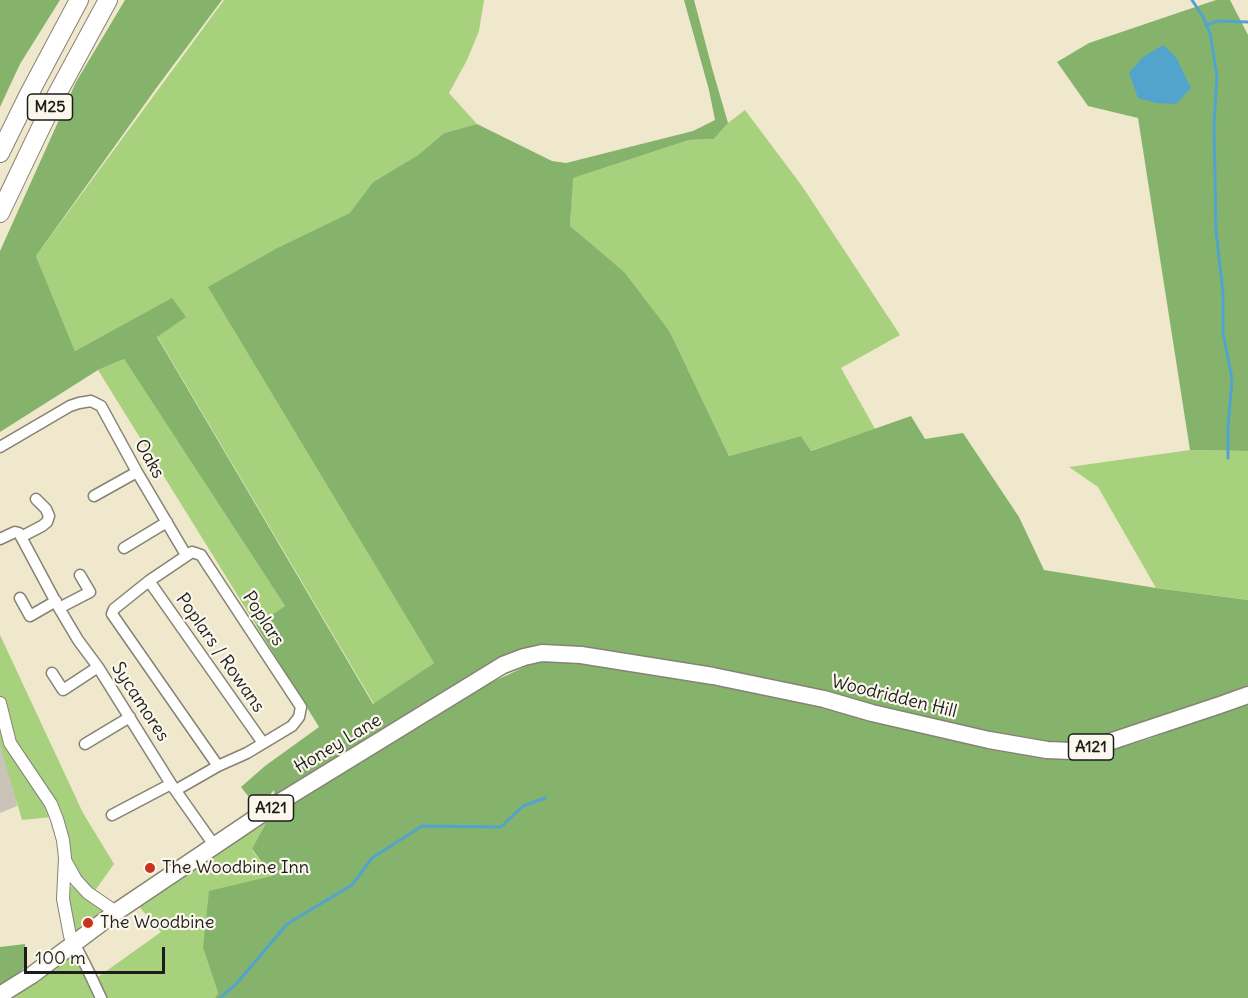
<!DOCTYPE html>
<style>
body{margin:0}
#map{position:relative;width:1248px;height:998px;overflow:hidden;background:#efe8cc;font-family:Delius,sans-serif}
canvas{display:block}
.scale{position:absolute;left:24px;top:947px;width:141px;height:27px;box-sizing:border-box;border:3px solid #1c1c1c;border-top:0;padding-left:8px;font-size:18px;line-height:21px;white-space:nowrap;color:#1c1c1c;-webkit-text-stroke:4px #fbf7ec;paint-order:stroke}
</style>
<div id="map">
<canvas width="1248" height="998"></canvas>
<div class="scale">100 m</div>
</div>
<script>
const g = document.querySelector('canvas').getContext('2d');
g.lineJoin = 'round';
function fill(path, color) { g.fillStyle = color; g.fill(path, 'evenodd'); }
const shape = rows => new Path2D(rows.map(r => 'M' + r).join(''));
function stroke(path, color, width, dash) { g.strokeStyle = color; g.lineWidth = width; g.lineCap = dash ? 'butt' : 'round'; g.setLineDash(dash || []); g.stroke(path); }
function label(font, color, halo, rows, align = 'center') {
  g.font = font + ' Delius,sans-serif'; g.lineWidth = 4.5; g.setLineDash([]); g.textBaseline = 'middle'; g.strokeStyle = halo; g.fillStyle = color; for (const [text, x, y, turn = 0] of rows) {
    g.save(); g.translate(x, y); g.rotate((+turn || 0) * Math.PI / 180); g.textAlign = isNaN(turn) ? turn : align; if (halo) g.strokeText(text, 0, 0); g.fillText(text, 0, 0); g.restore();
  }
}
fill(shape([
 [0,703,10,743,17,806,0,813]
]), '#c9c3b8');
fill(shape([
 [224,0,484,0,479,31,467,60,449,93,477,124,444,133,418,155,373,182,351,213,277,248,209,287,434,663,374,704,157,336,172,299,75,351,36,256],
 [745,110,802,186,900,335,841,368,875,429,810,451,801,436,729,456,670,332,570,226,572,178,689,140,714,139,728,123],
 [124,359,285,606,256,625,98,370],
 [1190,450,1248,451,1248,600,1156,588,1098,487,1069,467],
 [0,635,83,813,114,864,94,892,68,859,61,816,22,820,0,745],
 [267,821,252,850,272,877,203,948,218,993,215,998,105,998,98,977,161,932,136,903,221,847],
 [70,886,78,889,99,907,102,911,99,916,78,931,75,930,70,908],
 [74,952,94,998,13,998]
]), '#a7d17d');
fill(shape([
 [0,0,60,0,20,64,0,107],
 [125,0,222,0,157,87,36,256,75,351,172,298,186,317,157,337,373,704,434,663,208,287,277,248,350,213,373,182,418,155,444,133,477,124,552,161,566,163,693,131,715,120,709,90,684,0,694,0,712,68,728,123,714,139,689,140,573,178,570,226,624,272,670,332,729,456,801,436,811,451,911,416,925,439,963,433,1019,517,1044,570,1156,588,1248,600,1248,689,1118,737,1064,747,543,649,275,799,274,790,258,809,241,787,265,766,319,727,256,625,285,606,124,359,98,370,0,432,0,251,76,82],
 [1216,0,1230,0,1248,35,1248,451,1190,450,1138,118,1088,106,1057,62,1089,43],
 [567,660,801,700,913,731,1046,758,1079,757,1105,752,1149,739,1248,701,1248,998,215,998,218,993,203,948,209,891,272,876,252,849,267,821,357,760,462,696,531,664,548,661],
 [25,944,24,968,10,981,0,987,0,947]
]), '#85b36c');
fill(shape([
 [1163,45,1176,57,1191,88,1176,104,1156,103,1138,98,1129,73,1143,57]
]), '#52a4cd');
stroke(shape([
 [1192,0,1203,17,1210,33,1217,76,1214,125,1216,231,1223,293,1223,333,1232,379,1228,428,1228,458],
 [1206,25,1218,21,1248,22],
 [220,998,237,983,287,924,352,885,372,858,422,826,501,827,523,806,545,798]
]), '#52a4cd', 3);
const minor = shape([
 [0,447,70,406,79,403,91,401,101,406,137,472,186,555],
 [94,496,137,472],
 [21,537,42,526,47,522,49,516,46,509,36,499],
 [0,539,15,532,19,533,59,608,78,640,98,667,171,784,214,845],
 [124,548,167,522],
 [149,581,263,743],
 [20,598,30,616,56,601],
 [59,608,90,592,80,575],
 [52,673,63,690,98,667],
 [85,744,130,717],
 [176,790,218,766,247,753,292,726,299,717,301,707,201,555,192,552,149,581,114,609,112,614,218,766],
 [112,815,171,784],
 [74,943,86,966,101,998]
]);
const tertiary = shape([
 [0,703,10,743,51,804,57,819,63,840,65,858,63,899,70,936,74,943],
 [66,862,76,880,88,893,116,912]
]);
const primary = shape([
 [0,995,32,975,116,912,275,805,503,665,524,657,542,653,581,655,713,676,824,699,872,713,989,740,1047,750,1072,751,1094,747,1220,705,1248,695]
]);
const motorway = shape([
 [0,153,29,94,79,0],
 [0,213,56,96,108,0]
]);
stroke(minor, '#868274', 13);
stroke(tertiary, '#868274', 14);
stroke(primary, '#868274', 19);
stroke(motorway, '#868274', 20);
stroke(minor, '#fff', 10);
stroke(tertiary, '#fff', 12);
stroke(primary, '#fff', 16);
stroke(motorway, '#fff', 18);
for (const [x, y, r, color] of [
 [150,868,6,"#c8321e"],
 [88,923,6,"#c8321e"]
]) { const dot = new Path2D(); dot.arc(x, y, r, 0, 2 * Math.PI); g.fillStyle = color; g.fill(dot); stroke(dot, '#fbf7ec', 2); }
for (const [x, y, w] of [
 [50,107,45],
 [1091,747,45],
 [271,808,45]
]) { const box = new Path2D(); box.roundRect(x - w / 2, y - 13, w, 26, 4.5); g.fillStyle = '#fbf7ec'; g.fill(box); stroke(box, '#1c1c1c', 1.5); }
label('bold 16px', '#1c1c1c', null, [
 ["M25",50,107],
 ["A121",1091,747],
 ["A121",271,808]
]);
label('18px', '#1c1c1c', '#fbf7ec', [
 ["Oaks",149,459,60],
 ["Poplars",263,619,57],
 ["Poplars / Rowans",220,653,55],
 ["Woodridden Hill",894,697,14],
 ["Sycamores",140,702,57],
 ["Honey Lane",338,744,-31]
]);
label('18px', '#1c1c1c', '#fbf7ec', [
 ["The Woodbine Inn",162,868],
 ["The Woodbine",100,923]
], 'left');
</script>
